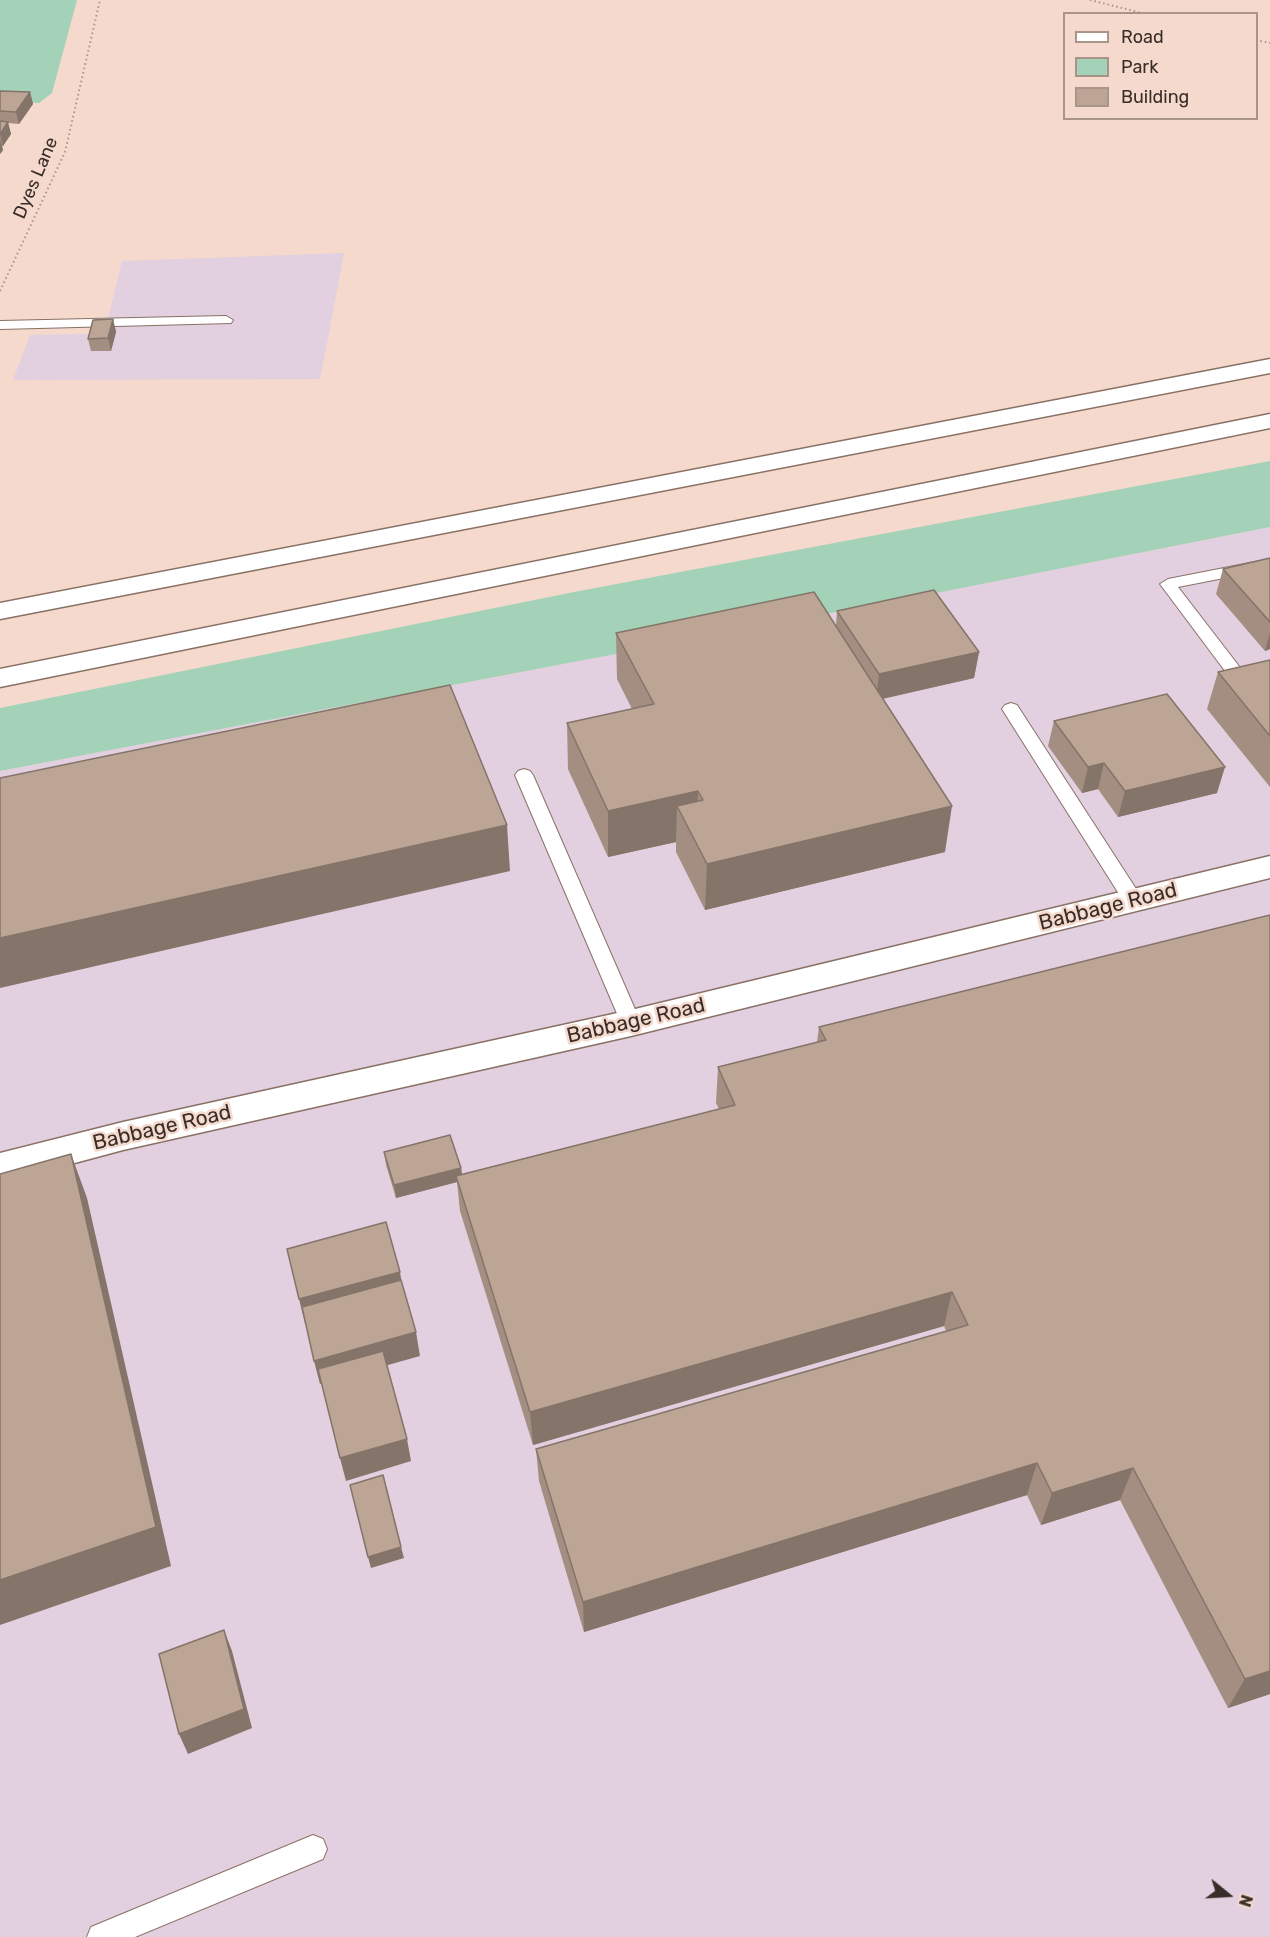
<!DOCTYPE html>
<style>
body{margin:0}
#map{position:relative;width:1270px;height:1937px;overflow:hidden;background:#f4d9cc;font-family:Rubik,sans-serif}
canvas{display:block}
.legend{position:absolute;left:1063px;top:12px;width:195px;height:108px;box-sizing:border-box;background:#f4d9cc;border:2px solid #a9948a;margin:0;padding:8px 10px;list-style:none;font-size:18px;color:#382d28}
.legend li{display:flex;align-items:center;gap:12px;height:30px}
.legend b{width:30px;border:2px solid #a9948a}
.north{position:absolute;left:1198px;top:1865px;width:60px;height:60px;-webkit-text-stroke:4px #f4d9cc;paint-order:stroke;rotate:108deg;font-size:16px;font-weight:700;line-height:24px;text-align:center;color:#382d28}
.north::after{content:'';display:block;margin:auto;width:21px;height:27px;background:#382d28;clip-path:polygon(50% 0,100% 100%,50% 72%,0 100%)}
</style>
<div id="map">
<canvas width="1270" height="1937"></canvas>
<ul class="legend">
<li><b style="height:8px;background:#fff"></b>Road</li>
<li><b style="height:16px;background:#a3d2b8"></b>Park</li>
<li><b style="height:16px;background:#bda596"></b>Building</li>
</ul>
<div class="north">N</div>
</div>
<script>
const g = document.querySelector('canvas').getContext('2d');
g.lineJoin = 'round';
function fill(path, color) { g.fillStyle = color; g.fill(path, 'evenodd'); }
const shape = rows => new Path2D(rows.map(r => 'M' + r).join(''));
function stroke(path, color, width, dash) { g.strokeStyle = color; g.lineWidth = width; g.lineCap = dash ? 'butt' : 'round'; g.setLineDash(dash || []); g.stroke(path); }
function label(font, color, halo, rows, align = 'center') {
  g.font = font + ' Rubik,sans-serif'; g.lineWidth = 5; g.setLineDash([]); g.textBaseline = 'middle'; g.strokeStyle = halo; g.fillStyle = color; for (const [text, x, y, turn = 0] of rows) {
    g.save(); g.translate(x, y); g.rotate((+turn || 0) * Math.PI / 180); g.textAlign = isNaN(turn) ? turn : align; if (halo) g.strokeText(text, 0, 0); g.fillText(text, 0, 0); g.restore();
  }
}
fill(shape([
 [344,253,320,379,13,380,30,335,90,334,107,323,122,261],
 [1270,527,1270,1937,0,1937,0,771,916,597]
]), '#e2cfdf');
fill(shape([
 [0,0,77,0,52,93,39,103,0,101],
 [1270,461,1270,527,916,597,0,771,0,708,574,592]
]), '#a3d2b8');
const service = shape([
 [226,316,233,320,231,323,0,329,0,321,226,316],
 [1270,559,1270,569,1178,587,1245,674,1270,674,1270,684,1240,684,1234,683,1160,584,1168,579,1270,559],
 [1011,703,1017,705,1140,895,1142,900,1140,905,1133,907,1126,905,1002,709,1005,705,1011,703],
 [524,769,530,771,533,775,641,1023,638,1028,631,1031,624,1028,621,1023,515,775,518,771,524,769],
 [313,1835,323,1839,327,1849,323,1859,135,1937,87,1937,91,1927,313,1835]
]);
const minor = shape([
 [1270,856,1270,878,631,1036,123,1150,0,1183,0,1153,123,1122,631,1010,1270,856]
]);
const motorway = shape([
 [1270,359,1270,373,0,619,0,603,1270,359],
 [1270,414,1270,428,0,687,0,669,1270,414]
]);
stroke(service, '#897165', 2);
stroke(minor, '#897165', 3);
stroke(motorway, '#897165', 3);
stroke(shape([
 [1090,0,1146,14],
 [1256,40,1270,43],
 [0,291,65,152,100,0]
]), '#aa958b', 2, [1.5, 3]);
fill(service, '#fff');
fill(minor, '#fff');
fill(motorway, '#fff');
fill(shape([
 [0,91,30,92,33,104,19,124,8,123,11,134,3,146,2,146,3,150,0,154],
 [113,319,116,332,111,351,91,351,88,339],
 [1270,558,1270,649,1265,651,1216,594,1223,569],
 [837,611,979,652,974,678,883,699,945,852,705,910,676,852,676,842,608,857,568,769,567,723,632,709,617,679,616,633,836,625],
 [1270,660,1270,787,1207,709,1218,672],
 [1054,721,1217,793,1118,817,1098,789,1082,793,1048,746],
 [1270,915,1270,1694,1228,1708,1120,1500,1041,1525,1027,1495,584,1632,539,1481,536,1449,946,1331,944,1326,533,1445,460,1211,457,1182,396,1198,386,1165,384,1152,461,1168,462,1174,719,1109,716,1103,718,1067,817,1042,819,1027]
]), '#a38e81');
fill(shape([
 [30,92,33,104,19,124,16,112],
 [8,122,11,134,3,146,0,134],
 [0,139,3,150,0,154],
 [113,319,116,332,111,351,108,338],
 [1270,633,1270,649,1265,651],
 [979,652,974,678,876,700,879,674],
 [1104,763,1098,789,1082,793,1088,767],
 [1225,767,1217,793,1118,817,1125,791],
 [698,791,697,837,677,806,676,842,608,857,608,811],
 [952,806,945,852,705,910,707,864],
 [507,825,510,871,0,988,0,938],
 [71,1154,87,1198,171,1566,0,1625,0,1580],
 [461,1168,463,1181,456,1176,457,1182,396,1198,394,1185],
 [400,1272,404,1296,305,1323,299,1299],
 [952,1292,944,1326,533,1445,530,1412],
 [416,1332,420,1356,320,1384,314,1361],
 [407,1439,411,1461,346,1481,340,1458],
 [1037,1463,1027,1495,584,1632,583,1602],
 [1133,1468,1120,1500,1041,1525,1052,1493],
 [401,1547,404,1558,371,1568,368,1557],
 [224,1630,232,1651,252,1728,188,1754,179,1734],
 [1270,1671,1270,1694,1228,1708,1245,1679]
]), '#847469');
const building = shape([
 [0,91,30,92,16,112,0,111,0,91],
 [0,121,8,122,0,134,0,121],
 [113,319,108,338,88,339,93,320,113,319],
 [1270,558,1270,622,1223,569,1270,558],
 [934,590,979,652,879,674,837,611,934,590],
 [814,592,952,806,707,864,677,806,703,800,698,791,608,811,567,723,654,704,616,633,814,592],
 [1270,660,1270,736,1218,672,1270,660],
 [450,685,507,825,0,938,0,778,450,685],
 [1167,694,1225,767,1125,791,1104,763,1088,767,1054,721,1167,694],
 [1270,915,1270,1671,1245,1679,1133,1468,1052,1493,1037,1463,583,1602,536,1449,968,1325,952,1292,530,1412,456,1176,735,1105,718,1067,826,1040,819,1027,1270,915],
 [450,1135,461,1168,394,1185,384,1152,450,1135],
 [71,1154,156,1527,0,1580,0,1174,71,1154],
 [386,1222,400,1272,299,1299,287,1249,386,1222],
 [401,1280,416,1332,314,1361,302,1307,401,1280],
 [383,1351,407,1439,340,1458,318,1369,383,1351],
 [383,1475,401,1547,368,1557,350,1485,383,1475],
 [224,1630,244,1709,179,1734,159,1654,224,1630]
]);
fill(building, '#bda596');
stroke(building, '#847469', 1.5);
label('18px', '#382d28', '#f4d9cc', [
 ["Dyes Lane",36,178,-67]
]);
label('21px', '#382d28', '#f4d9cc', [
 ["Babbage Road",1108,907,-14],
 ["Babbage Road",636,1021,-13],
 ["Babbage Road",162,1128,-13]
]);
</script>
